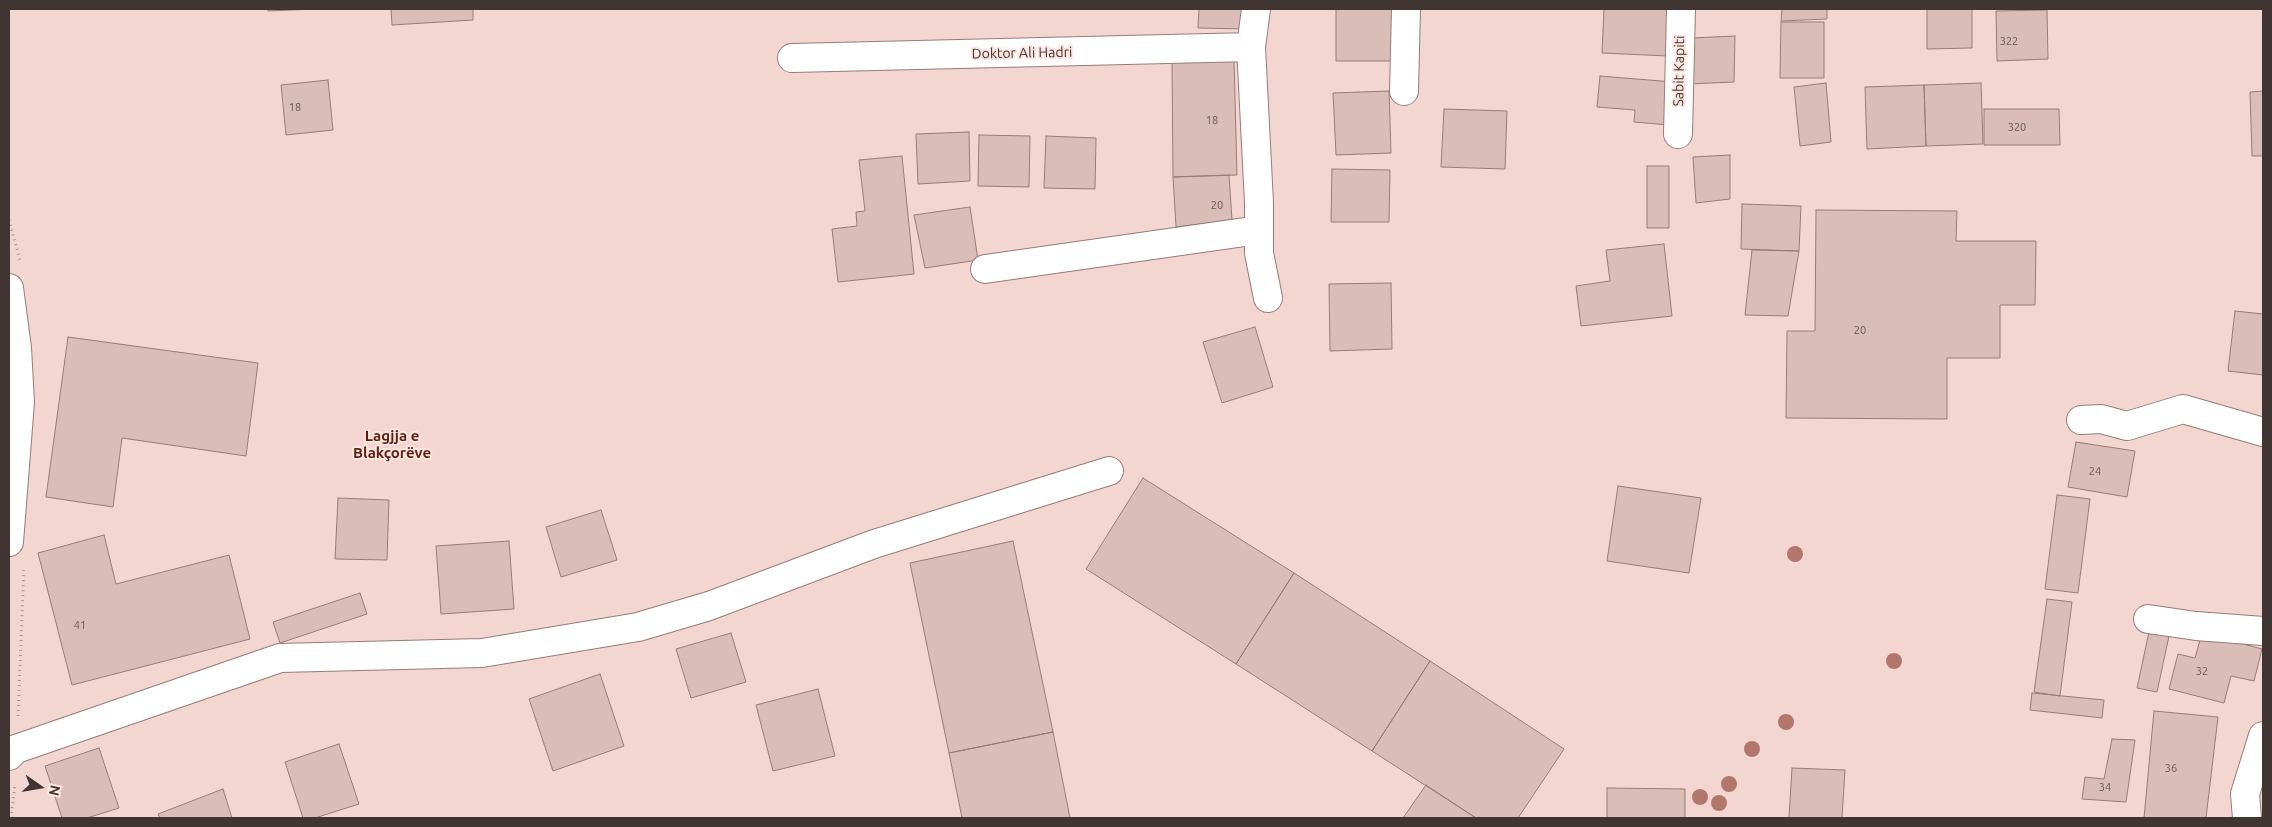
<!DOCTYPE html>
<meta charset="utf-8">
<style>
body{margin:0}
#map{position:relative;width:2272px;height:827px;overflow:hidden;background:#f4d6d0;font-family:Ubuntu,sans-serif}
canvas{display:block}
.frame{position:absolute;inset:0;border:10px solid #403532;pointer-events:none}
.north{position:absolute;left:15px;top:762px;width:50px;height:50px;-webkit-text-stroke:4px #fde5e0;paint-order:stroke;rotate:103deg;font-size:14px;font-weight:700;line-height:20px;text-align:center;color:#403532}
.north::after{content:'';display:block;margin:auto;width:18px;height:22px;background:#403532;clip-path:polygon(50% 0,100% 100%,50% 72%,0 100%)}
</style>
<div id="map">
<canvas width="2272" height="827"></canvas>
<div class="frame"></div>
<div class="north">N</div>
</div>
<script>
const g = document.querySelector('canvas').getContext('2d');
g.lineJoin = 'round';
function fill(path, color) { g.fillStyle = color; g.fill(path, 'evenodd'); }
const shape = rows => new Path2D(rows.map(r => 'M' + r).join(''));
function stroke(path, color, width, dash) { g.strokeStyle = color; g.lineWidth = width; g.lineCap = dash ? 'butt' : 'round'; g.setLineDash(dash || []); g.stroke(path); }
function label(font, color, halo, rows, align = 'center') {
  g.font = font + ' Ubuntu,sans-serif'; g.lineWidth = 4; g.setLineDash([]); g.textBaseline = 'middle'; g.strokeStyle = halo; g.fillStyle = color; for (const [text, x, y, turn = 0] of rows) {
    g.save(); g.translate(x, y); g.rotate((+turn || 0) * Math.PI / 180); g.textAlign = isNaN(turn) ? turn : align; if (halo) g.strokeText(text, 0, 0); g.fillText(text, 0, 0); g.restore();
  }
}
const building = shape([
 [268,9,315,9,268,11,268,9],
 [391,9,473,9,473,20,392,25,391,9],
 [1199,9,1249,9,1249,29,1198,28,1199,9],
 [1336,9,1394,9,1393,61,1336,61,1336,9],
 [1604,9,1670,9,1668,56,1602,53,1604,9],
 [1782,9,1827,9,1827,19,1781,21,1782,9],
 [1927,9,1972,9,1972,48,1927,49,1927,9],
 [2047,10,2048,59,1997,61,1996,11,2047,10],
 [1781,22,1824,22,1824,78,1780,78,1781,22],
 [1735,36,1734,82,1688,84,1691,38,1735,36],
 [1234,59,1237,175,1173,177,1172,60,1234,59],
 [1600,76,1673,82,1669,125,1634,122,1635,110,1597,107,1600,76],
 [328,80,333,130,286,135,281,85,328,80],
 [1826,83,1831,142,1800,146,1794,87,1826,83],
 [1981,83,1983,144,1926,146,1924,85,1981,83],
 [1924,85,1926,146,1867,149,1865,87,1924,85],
 [1389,91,1391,153,1336,155,1333,93,1389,91],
 [2263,91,2263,156,2252,156,2250,92,2263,91],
 [1444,109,1507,111,1505,169,1441,167,1444,109],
 [1984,109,2059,109,2060,145,1984,145,1984,109],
 [969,132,970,181,918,184,916,134,969,132],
 [979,135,1030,136,1029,187,978,186,979,135],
 [1046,136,1096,138,1095,189,1044,188,1046,136],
 [1730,155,1730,199,1696,203,1693,157,1730,155],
 [902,156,914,274,838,282,832,229,857,226,856,212,865,211,859,160,902,156],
 [1647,166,1669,166,1669,228,1647,228,1647,166],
 [1332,169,1390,170,1389,222,1331,222,1332,169],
 [1229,175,1232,220,1176,227,1173,177,1229,175],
 [1742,204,1801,206,1799,251,1741,249,1742,204],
 [970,207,978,260,925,268,914,215,970,207],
 [1816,210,1957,211,1956,241,2036,241,2035,305,2000,305,2000,358,1947,358,1947,419,1786,418,1787,331,1815,331,1816,210],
 [1664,244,1672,316,1581,326,1576,286,1610,281,1606,250,1664,244],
 [1752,250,1799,251,1788,316,1745,315,1752,250],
 [1391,283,1392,349,1330,351,1329,284,1391,283],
 [2235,311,2263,314,2263,375,2228,371,2235,311],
 [1255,327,1273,387,1222,403,1203,342,1255,327],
 [68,337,258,363,246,456,122,438,113,507,46,497,68,337],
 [2076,442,2135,451,2127,497,2068,487,2076,442],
 [1143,478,1294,573,1236,664,1086,569,1143,478],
 [1618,486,1701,498,1689,573,1607,561,1618,486],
 [2057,495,2090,499,2078,593,2045,589,2057,495],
 [338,498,389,500,387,560,335,559,338,498],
 [601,510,617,560,561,577,546,527,601,510],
 [104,535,116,584,229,555,250,639,72,685,38,553,104,535],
 [509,541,514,609,441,614,436,546,509,541],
 [1013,541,1053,732,949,753,910,563,1013,541],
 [1294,573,1430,661,1372,751,1236,664,1294,573],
 [360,593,367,614,280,643,273,622,360,593],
 [2047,599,2072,602,2060,696,2034,692,2047,599],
 [2149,632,2169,636,2157,692,2137,688,2149,632],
 [731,633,746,682,691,698,676,649,731,633],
 [2202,633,2262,649,2254,681,2231,676,2224,703,2169,689,2178,654,2195,658,2202,633],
 [1430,661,1564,749,1518,818,1476,818,1372,751,1430,661],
 [600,674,624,746,553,771,529,699,600,674],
 [818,689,835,756,773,771,756,705,818,689],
 [2032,693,2104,700,2102,718,2030,710,2032,693],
 [2154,711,2218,717,2206,818,2144,818,2154,711],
 [1053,732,1070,818,962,818,949,753,1053,732],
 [2112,739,2135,740,2126,802,2082,799,2085,777,2104,779,2112,739],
 [339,744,359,804,315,818,303,818,285,762,339,744],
 [99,748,119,808,87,818,62,818,45,766,99,748],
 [1792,768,1845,770,1842,818,1789,818,1792,768],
 [1426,785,1476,818,1403,818,1426,785],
 [1607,788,1685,789,1685,818,1607,818,1607,788],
 [223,789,232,818,160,818,158,814,223,789]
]);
fill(building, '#dabdb6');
stroke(building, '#977c76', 1);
const minor = shape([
 [1256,9,1251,47,1259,203,1259,253,1268,298],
 [792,58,1251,47],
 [1404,91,1406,9],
 [1678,134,1681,9],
 [985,269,1259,230],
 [2081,420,2101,419,2127,426,2183,409,2263,432],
 [2148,619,2196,626,2263,631],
 [9,756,16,749,280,658,482,653,638,627,709,606,874,544,1109,471],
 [2247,818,2245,794,2263,736]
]);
const tertiary = shape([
 [9,288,17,348,20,402,9,542]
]);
stroke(minor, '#977c77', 30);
stroke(tertiary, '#977c77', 30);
stroke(shape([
 [9,220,20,260],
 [18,716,24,567],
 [11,818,15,784]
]), '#ab9590', 3, [1, 4]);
stroke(minor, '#fff', 28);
stroke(tertiary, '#fff', 28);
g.fillStyle = '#b1776d';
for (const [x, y] of [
 [1795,554],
 [1894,661],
 [1786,722],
 [1752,749],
 [1729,784],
 [1700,797],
 [1719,803]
]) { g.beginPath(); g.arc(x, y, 8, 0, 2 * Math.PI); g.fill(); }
label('11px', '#665753', null, [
 ["322",2009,41],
 ["18",295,107],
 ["18",1212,120],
 ["320",2017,127],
 ["20",1217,205],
 ["20",1860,330],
 ["24",2095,471],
 ["41",80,625],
 ["32",2202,671],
 ["36",2171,768],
 ["34",2105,787]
]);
label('14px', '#403532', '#fde5e0', [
 ["Doktor Ali Hadri",1022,53,-1],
 ["Sabit Kapiti",1679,71,-89]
]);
label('bold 15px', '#601d11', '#fde5e0', [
 ["Lagjja e",392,436],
 ["Blakçorëve",392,453]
]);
</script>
